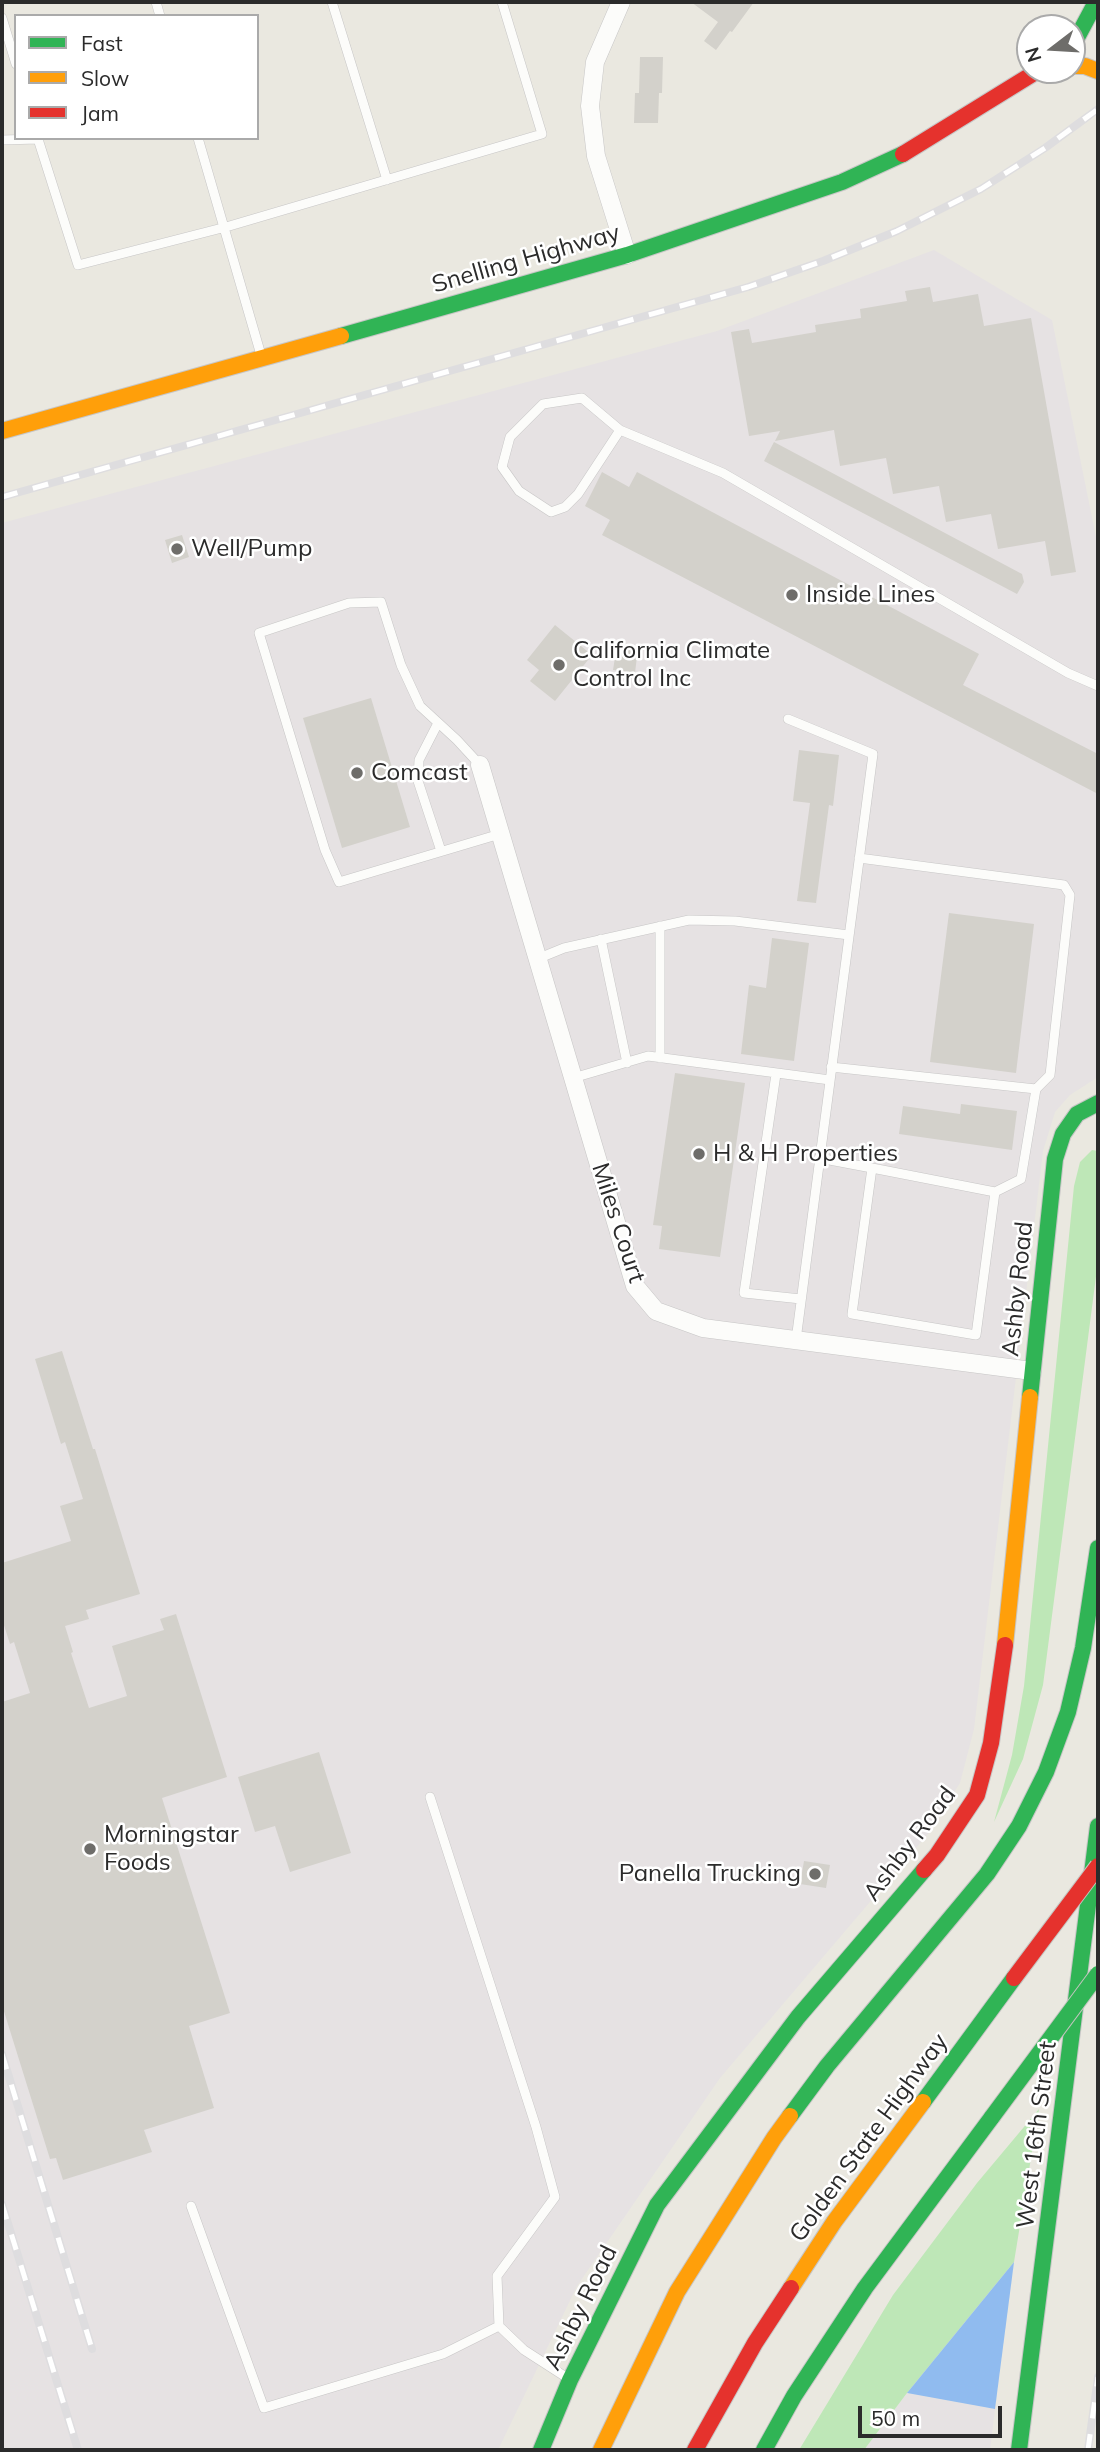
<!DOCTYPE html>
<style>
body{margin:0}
#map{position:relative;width:1100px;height:2452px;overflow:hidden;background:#eae8e0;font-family:Mulish,sans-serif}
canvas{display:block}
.frame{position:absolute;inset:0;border:4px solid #2b2b2b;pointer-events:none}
.legend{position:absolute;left:14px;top:14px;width:245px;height:126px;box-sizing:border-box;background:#fff;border:2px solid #aaa;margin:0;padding:9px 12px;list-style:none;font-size:21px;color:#2b2b2b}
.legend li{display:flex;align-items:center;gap:14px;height:35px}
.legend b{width:35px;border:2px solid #aaa}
.north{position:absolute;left:1016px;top:14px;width:70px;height:70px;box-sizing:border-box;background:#fff;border:2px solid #aaa;border-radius:50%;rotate:253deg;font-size:19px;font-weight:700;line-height:28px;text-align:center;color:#2b2b2b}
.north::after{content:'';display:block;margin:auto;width:24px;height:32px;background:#6e6d6a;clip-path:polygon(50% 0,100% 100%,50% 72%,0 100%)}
.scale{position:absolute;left:858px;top:2406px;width:144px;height:32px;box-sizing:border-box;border:4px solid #2b2b2b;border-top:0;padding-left:9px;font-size:21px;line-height:24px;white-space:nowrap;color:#2b2b2b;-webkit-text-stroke:5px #fff;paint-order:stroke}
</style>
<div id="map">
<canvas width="1100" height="2452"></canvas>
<div class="frame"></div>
<ul class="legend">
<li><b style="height:9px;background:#30b455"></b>Fast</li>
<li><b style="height:9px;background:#ff9f0a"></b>Slow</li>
<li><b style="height:9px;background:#e5322d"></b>Jam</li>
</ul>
<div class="north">N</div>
<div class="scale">50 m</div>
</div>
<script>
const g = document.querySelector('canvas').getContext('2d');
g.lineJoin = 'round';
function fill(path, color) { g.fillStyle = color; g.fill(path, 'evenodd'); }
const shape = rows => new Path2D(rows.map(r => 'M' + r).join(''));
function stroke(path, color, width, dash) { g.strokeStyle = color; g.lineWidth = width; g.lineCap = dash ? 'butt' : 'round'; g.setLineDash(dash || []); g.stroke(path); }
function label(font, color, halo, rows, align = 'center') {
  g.font = font + ' Mulish,sans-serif'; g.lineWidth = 5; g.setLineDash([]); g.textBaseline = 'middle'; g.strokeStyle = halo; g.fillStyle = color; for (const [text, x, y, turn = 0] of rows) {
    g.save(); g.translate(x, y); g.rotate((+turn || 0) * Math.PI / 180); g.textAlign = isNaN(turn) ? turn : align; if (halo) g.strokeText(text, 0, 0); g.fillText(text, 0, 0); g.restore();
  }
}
fill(shape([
 [934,250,1052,320,1098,547,1098,1077,1070,1095,1055,1112,1043,1151,974,1729,960,1783,927,1835,720,2078,577,2286,498,2450,2,2450,2,523,717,331],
 [907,2393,995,2409,990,2450,864,2450]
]), '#e6e2e3');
fill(shape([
 [1092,1150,1098,1151,1098,1261,1043,1685,1023,1759,994,1822,1012,1755,1024,1686,1074,1186,1080,1162],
 [1039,2109,1014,2262,907,2393,864,2450,799,2450,893,2295,977,2183]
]), '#bee7b7');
fill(shape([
 [1014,2262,995,2409,907,2393]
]), '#90bbef');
fill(shape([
 [691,2,754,2,732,32,730,31,716,50,704,41,718,22],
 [640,57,663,57,662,93,659,93,658,123,634,123,635,93,639,93],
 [930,287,933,302,978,294,984,326,1031,318,1076,572,1051,576,1045,541,998,549,991,514,946,522,939,486,893,494,886,458,840,466,834,430,775,441,780,431,749,436,731,332,749,329,752,343,816,332,815,325,861,318,860,309,907,301,905,291],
 [774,442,1022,574,1024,582,1017,594,764,461],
 [602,472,629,487,637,472,979,654,963,685,1098,754,1098,794,602,535,610,520,585,506],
 [182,535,189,557,172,563,165,540],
 [555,625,592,655,555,701,530,681,539,670,527,660],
 [617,645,638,648,635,673,613,670],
 [371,698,410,827,342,848,303,718],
 [799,750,839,755,833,806,829,805,816,903,797,901,810,803,793,801],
 [949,913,1034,924,1016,1073,930,1062],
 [772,938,809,943,794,1061,741,1054,749,985,766,988],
 [675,1073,745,1083,720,1257,659,1249,662,1226,653,1225],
 [961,1104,1017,1111,1012,1150,899,1134,903,1106,960,1114],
 [62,1351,93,1449,95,1449,140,1594,86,1610,89,1619,65,1626,73,1652,71,1653,89,1708,127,1696,112,1646,164,1630,160,1619,176,1614,227,1777,162,1798,230,2013,189,2026,214,2108,144,2130,152,2152,63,2180,56,2158,50,2159,2,2005,2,1702,30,1693,14,1642,10,1644,2,1619,2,1563,71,1541,60,1506,83,1499,65,1442,61,1444,35,1359],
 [319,1752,351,1853,290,1872,275,1826,255,1832,238,1777],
 [804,1861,830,1865,826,1888,800,1884]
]), '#d3d1cb');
const lane = shape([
 [156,2,160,16],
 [332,2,387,180],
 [2,18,16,64],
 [198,138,261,355],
 [2,140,38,139,78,265,226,227,542,134,502,2],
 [620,430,578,494,565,507,551,512,519,491,502,467,510,437,543,404,582,398,620,430,723,473,1068,673,1098,686],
 [788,719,873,754,796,1340],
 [438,723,419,760,418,781,441,851],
 [480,765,457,740,420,706,401,665,381,602,349,603,259,633,325,850,339,882,500,834],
 [660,926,660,1058],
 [601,939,627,1063],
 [537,959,564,948,689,920,735,921,849,935],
 [831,1067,1036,1089,1050,1075,1070,895,1064,885,859,858],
 [776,1074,744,1293,801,1299],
 [573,1078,648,1056,830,1080],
 [819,1158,872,1168,995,1192,976,1335,852,1314,872,1168],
 [995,1192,1021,1179,1036,1089],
 [430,1797,536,2127,555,2197,497,2276,499,2326,524,2350,569,2379],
 [191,2206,264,2408,443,2354,499,2326]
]);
const street = shape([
 [621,2,595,62,590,106,596,156,627,255],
 [480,765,635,1286,656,1311,703,1328,1032,1371]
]);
const fast = shape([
 [1072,47,1096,2],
 [341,336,627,255,842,182,903,154],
 [1030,1397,1055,1159,1063,1134,1077,1114,1098,1103],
 [923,2102,1014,1978],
 [790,2116,827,2066,987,1874,1019,1826,1046,1772,1068,1712,1083,1648,1098,1548],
 [541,2450,570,2380,657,2205,798,2017,924,1870],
 [764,2450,794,2396,865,2288,992,2117],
 [1019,2450,1098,1826]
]);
const slow = shape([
 [1072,66,1085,66,1098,71],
 [2,431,341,336],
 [1005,1645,1030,1397],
 [791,2288,834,2222,923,2102],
 [601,2450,677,2292,774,2138,790,2116]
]);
const jam = shape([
 [903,154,1039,70],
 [924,1870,937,1855,977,1795,991,1743,1005,1645],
 [695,2450,755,2343,791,2288]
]);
stroke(lane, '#c7c6c6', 10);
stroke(street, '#c7c6c6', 19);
stroke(fast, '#c7c6c6', 18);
stroke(slow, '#c7c6c6', 18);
stroke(jam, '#c7c6c6', 18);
stroke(lane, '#fcfcfa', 9);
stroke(street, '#fcfcfa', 18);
stroke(fast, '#30b455', 16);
stroke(slow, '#ff9f0a', 16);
stroke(jam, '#e5322d', 16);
const rail = shape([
 [2,497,748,287,823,261,897,231,981,189,1045,148,1098,109],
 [2,2054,92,2349],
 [2,2204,78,2450],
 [1088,2450,1098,2377]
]);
stroke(rail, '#dedddf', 8);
stroke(rail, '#fff', 5, [16]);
const fastBridge = shape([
 [992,2117,1098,1974]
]);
const jamBridge = shape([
 [1014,1978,1098,1866]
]);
stroke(fastBridge, '#c5c5c1', 18, []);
stroke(jamBridge, '#c5c5c1', 18, []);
stroke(fastBridge, '#30b455', 16);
stroke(jamBridge, '#e5322d', 16);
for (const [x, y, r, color] of [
 [177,549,7,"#6e6d6a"],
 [792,595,7,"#6e6d6a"],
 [559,665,7,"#6e6d6a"],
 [357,773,7,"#6e6d6a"],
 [699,1154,7,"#6e6d6a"],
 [90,1849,7,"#6e6d6a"],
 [815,1874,7,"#6e6d6a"]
]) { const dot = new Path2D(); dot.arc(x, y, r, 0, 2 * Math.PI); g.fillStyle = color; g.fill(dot); stroke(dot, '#fff', 2.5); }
label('24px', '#2b2b2b', '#fff', [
 ["Snelling Highway",526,259,-16],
 ["Miles Court",618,1223,72],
 ["Ashby Road",1018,1289,-84],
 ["Ashby Road",910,1844,-53],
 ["West 16th Street",1037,2135,-83],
 ["Golden State Highway",869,2138,-54],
 ["Ashby Road",581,2308,-64]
]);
label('24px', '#2b2b2b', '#fff', [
 ["Well/Pump",191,549],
 ["Inside Lines",806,595],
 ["California Climate",573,651],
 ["Control Inc",573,679],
 ["Comcast",371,773],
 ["H & H Properties",713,1154],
 ["Morningstar",104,1835],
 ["Foods",104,1863],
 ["Panella Trucking",801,1874,"right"]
], 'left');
</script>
